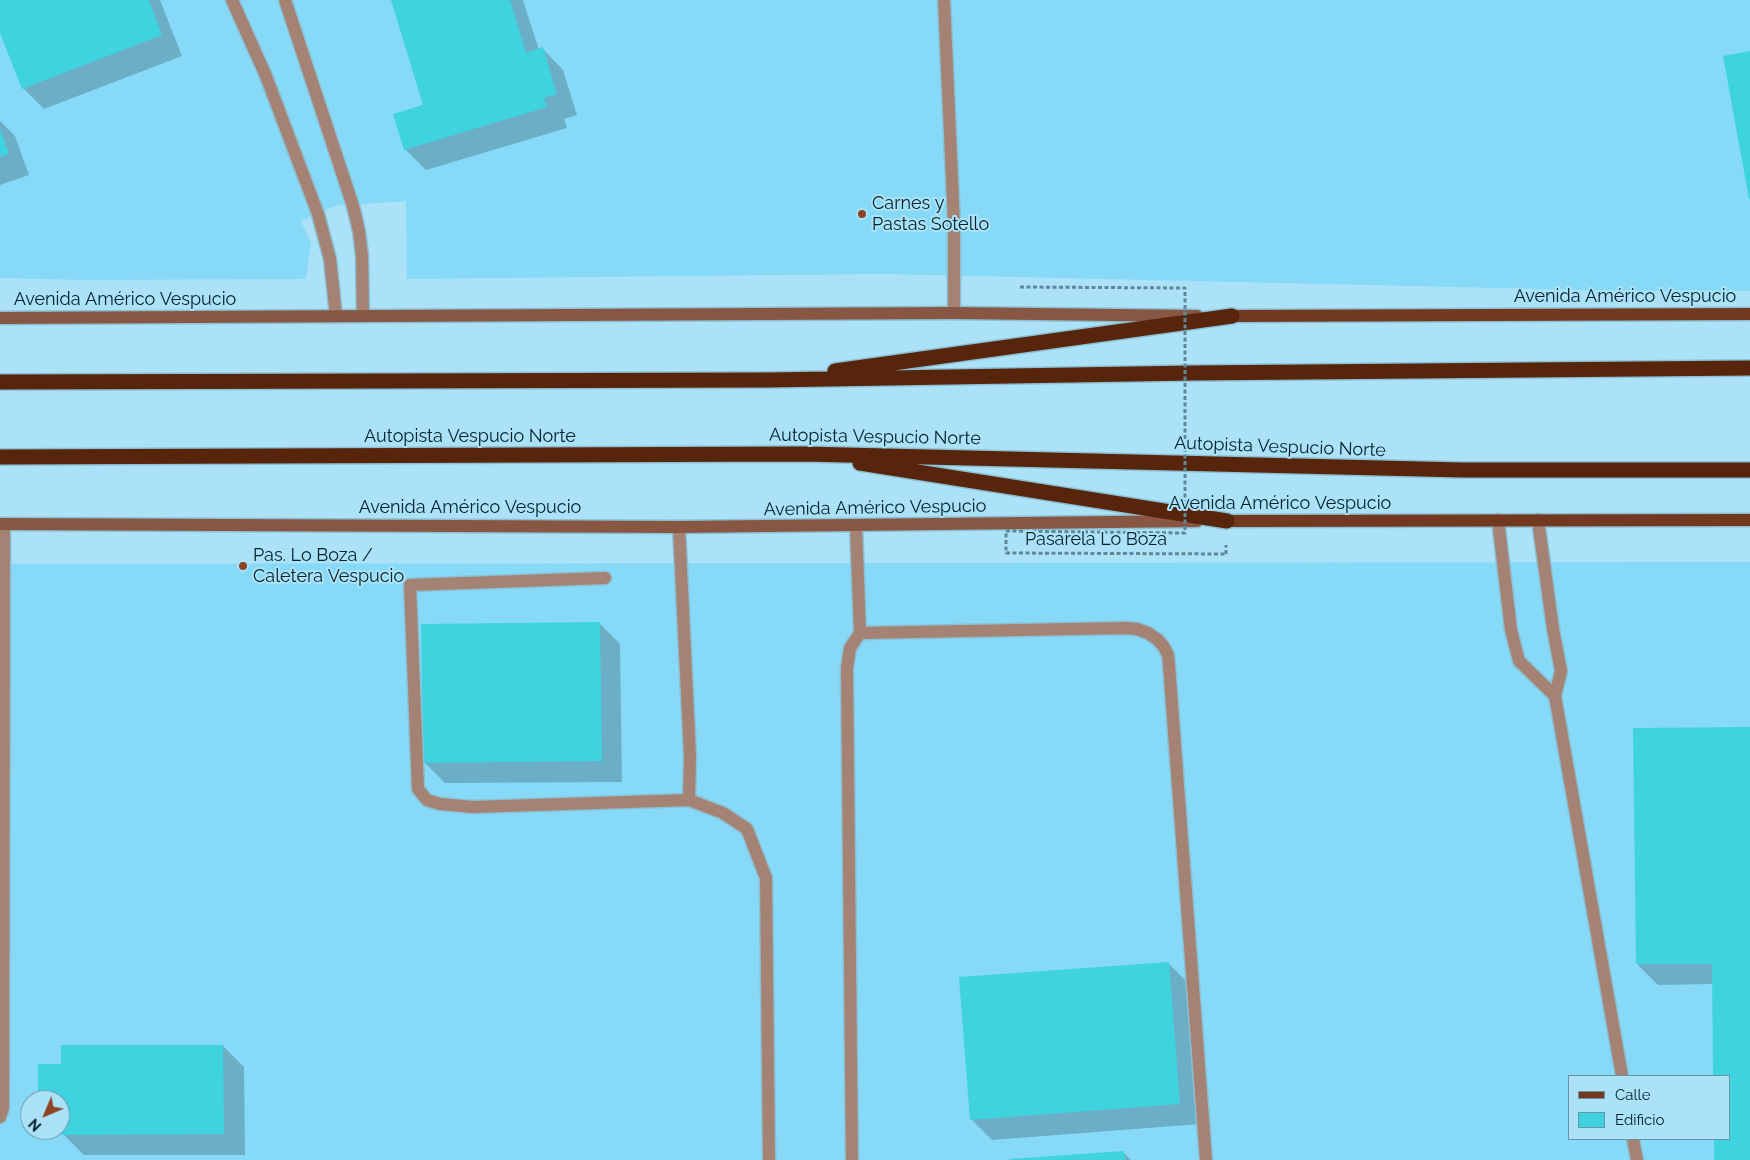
<!DOCTYPE html>
<meta charset="utf-8">
<style>
body{margin:0}
#map{position:relative;width:1750px;height:1160px;overflow:hidden;background:#ace2f7;font-family:Raleway,sans-serif}
canvas{display:block}
.legend{position:absolute;left:1568px;top:1075px;width:162px;height:65px;box-sizing:border-box;background:#ace2f7;border:1px solid #6895a5;margin:0;padding:6px 9px;list-style:none;font-size:15px;color:#01212b}
.legend li{display:flex;align-items:center;gap:10px;height:25px}
.legend b{width:25px;border:1px solid #6895a5}
.north{position:absolute;left:20px;top:1090px;width:50px;height:50px;box-sizing:border-box;background:#ace2f7;border:1px solid #6895a5;border-radius:50%;rotate:225deg;font-size:14px;font-weight:700;line-height:20px;text-align:center;color:#01212b}
.north::after{content:'';display:block;margin:auto;width:18px;height:22px;background:#8c4424;clip-path:polygon(50% 0,100% 100%,50% 72%,0 100%)}
</style>
<div id="map">
<canvas width="1750" height="1160"></canvas>
<ul class="legend">
<li><b style="height:6px;background:#723920"></b>Calle</li>
<li><b style="height:14px;background:#3fd3df"></b>Edificio</li>
</ul>
<div class="north">N</div>
</div>
<script>
const g = document.querySelector('canvas').getContext('2d');
g.lineJoin = 'round';
function fill(path, color) { g.fillStyle = color; g.fill(path, 'evenodd'); }
const shape = rows => new Path2D(rows.map(r => 'M' + r).join(''));
function stroke(path, color, width, dash) { g.strokeStyle = color; g.lineWidth = width; g.lineCap = dash ? 'butt' : 'round'; g.setLineDash(dash || []); g.stroke(path); }
function label(font, color, halo, rows, align = 'center') {
  g.font = font + ' Raleway,sans-serif'; g.lineWidth = 4; g.setLineDash([]); g.textBaseline = 'middle'; g.strokeStyle = halo; g.fillStyle = color; for (const [text, x, y, turn = 0] of rows) {
    g.save(); g.translate(x, y); g.rotate((+turn || 0) * Math.PI / 180); g.textAlign = isNaN(turn) ? turn : align; if (halo) g.strokeText(text, 0, 0); g.fillText(text, 0, 0); g.restore();
  }
}
fill(shape([
 [0,0,1750,0,1750,291,1629,291,883,274,407,279,406,201,335,206,301,221,311,243,306,279,84,280,0,278],
 [1750,562,1750,1160,0,1160,0,564],
 [1569,1076,1729,1076,1729,1139,1569,1139],
 [30,1100,60,1100,60,1130,30,1130]
]), '#86daf8');
fill(shape([
 [0,0,160,0,182,56,44,109,23,88,0,29],
 [392,0,523,0,539,50,543,49,563,70,577,115,564,119,567,128,426,170,405,149,424,106],
 [0,121,15,136,29,175,0,185],
 [599,623,620,644,622,782,445,783,424,762],
 [1750,729,1750,1160,1715,1160,1715,1139,1729,1139,1729,1076,1714,1076,1713,984,1658,985,1637,964],
 [1168,963,1189,984,1200,1124,992,1140,971,1119],
 [223,1046,244,1067,245,1155,84,1155,63,1134,63,1132,58,1130,60,1130,60,1100,39,1100],
 [1123,1152,1131,1160,1007,1160]
]), '#0003');
fill(shape([
 [0,0,149,0,162,35,22,89,0,33],
 [391,0,510,0,526,53,543,47,557,94,544,98,547,107,404,150,393,114,423,105],
 [1750,51,1750,199,1749,199,1723,56],
 [0,129,9,154,0,157],
 [600,622,602,761,423,763,421,624],
 [1750,727,1750,1160,1714,1160,1714,1139,1729,1139,1729,1076,1713,1076,1712,964,1636,964,1633,728],
 [1169,962,1180,1104,970,1120,959,977],
 [61,1045,223,1045,224,1134,62,1135,60,1100,38,1100,38,1064,61,1064],
 [1124,1151,1125,1160,1010,1160,1010,1159]
]), '#3fd3df');
const lane = shape([
 [232,0,266,76,318,214,330,259,336,316],
 [285,0,353,206,359,231,362,256,363,316],
 [944,0,954,224,954,313],
 [1498,520,1511,630,1519,661,1555,696],
 [1538,520,1553,629,1561,671,1555,696,1622,1076],
 [856,526,860,633,1126,628,1137,629,1148,633,1158,640,1164,647,1168,655,1169,665,1206,1160],
 [679,527,690,756,689,800],
 [605,578,410,585,418,789,427,800,440,804,473,807,689,800,723,813,747,829,766,878,769,1160],
 [0,1117,3,1108,4,524],
 [1633,1139,1637,1160],
 [852,1160,847,668,850,648,860,633]
]);
const secondary = shape([
 [0,318,954,313,1197,316],
 [0,524,679,527,1197,521]
]);
const primary = shape([
 [1232,316,1750,314],
 [1227,521,1750,520]
]);
const highway = shape([
 [835,371,1232,316],
 [0,382,768,380,1193,373,1750,368],
 [0,457,804,454,1462,470,1750,470],
 [860,463,1227,521]
]);
stroke(lane, '#8dbfd2', 15);
stroke(secondary, '#8dbfd2', 15);
stroke(primary, '#8dbfd2', 15);
stroke(highway, '#8dbfd2', 18);
stroke(shape([
 [1226,554,1226,545]
]), '#5c8898', 3, [4, 2.5]);
stroke(lane, '#a48274', 12);
stroke(secondary, '#875744', 12);
stroke(primary, '#723920', 12);
stroke(highway, '#57240c', 15);
stroke(shape([
 [1020,287,1185,288,1185,533,1006,531,1006,553,1226,554]
]), '#5c8898', 3, [4, 2.5]);
for (const [x, y, r, color] of [
 [862,214,5,"#8c4424"],
 [243,566,5,"#8c4424"]
]) { const dot = new Path2D(); dot.arc(x, y, r, 0, 2 * Math.PI); g.fillStyle = color; g.fill(dot); stroke(dot, '#ace2f7', 2); }
label('18px', '#01212b', '#ace2f7', [
 ["Carnes y",872,204],
 ["Pastas Sotello",872,225],
 ["Pas. Lo Boza /",253,556],
 ["Caletera Vespucio",253,577]
], 'left');
label('18px', '#01212b', '#ace2f7', [
 ["Avenida Américo Vespucio",1625,297],
 ["Avenida Américo Vespucio",125,300],
 ["Autopista Vespucio Norte",470,437],
 ["Autopista Vespucio Norte",875,437,1],
 ["Autopista Vespucio Norte",1280,447,2],
 ["Avenida Américo Vespucio",1280,504],
 ["Avenida Américo Vespucio",470,508],
 ["Avenida Américo Vespucio",875,508,-1],
 ["Pasarela Lo Boza",1096,540]
]);
</script>
